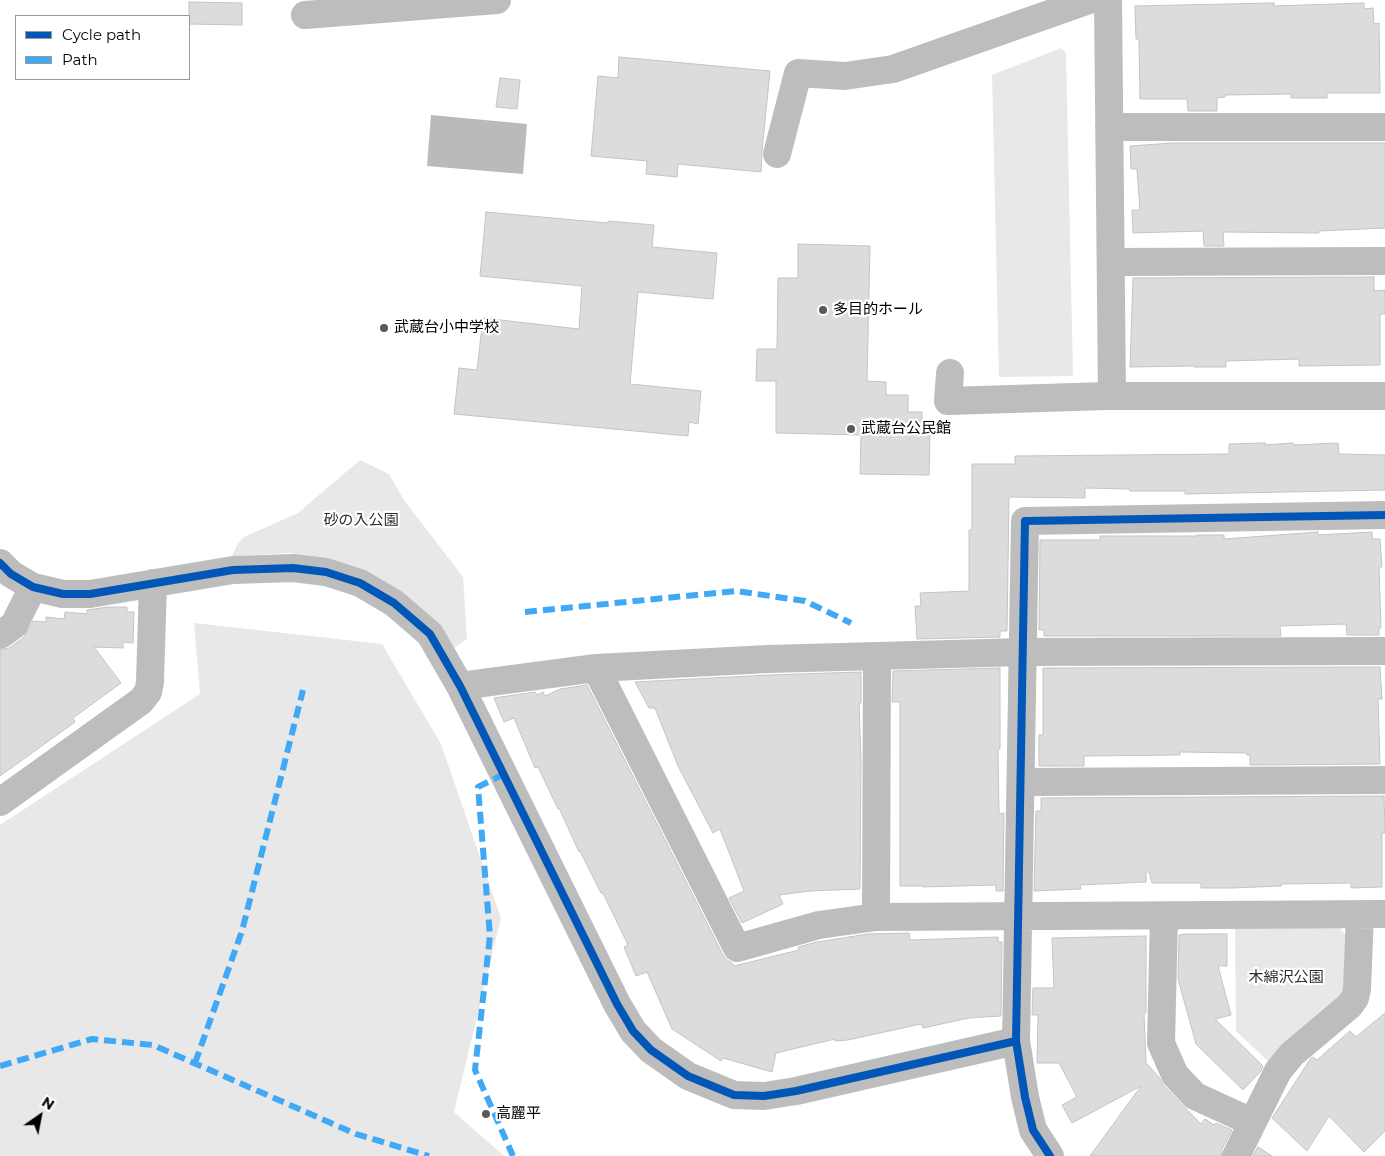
<!DOCTYPE html>
<meta charset="utf-8">
<style>
body{margin:0}
#map{position:relative;width:1385px;height:1156px;overflow:hidden;background:#fff;font-family:Montserrat,sans-serif}
canvas{display:block}
.legend{position:absolute;left:15px;top:15px;width:175px;height:65px;box-sizing:border-box;background:#fff;border:1px solid #999;margin:0;padding:6px 9px;list-style:none;font-size:15px;color:#000}
.legend li{display:flex;align-items:center;gap:10px;height:25px}
.legend b{width:25px;border:1px solid #999}
.north{position:absolute;left:15px;top:1091px;width:50px;height:50px;-webkit-text-stroke:4px #fff;paint-order:stroke;rotate:33deg;font-size:14px;font-weight:700;line-height:20px;text-align:center;color:#000}
.north::after{content:'';display:block;margin:auto;width:18px;height:22px;background:#000;clip-path:polygon(50% 0,100% 100%,50% 72%,0 100%)}
</style>
<div id="map">
<canvas width="1385" height="1156"></canvas>
<ul class="legend">
<li><b style="height:6px;background:#0057b8"></b>Cycle path</li>
<li><b style="height:6px;background:#3fa9f5"></b>Path</li>
</ul>
<div class="north">N</div>
</div>
<script>
const g = document.querySelector('canvas').getContext('2d');
g.lineJoin = 'round';
function fill(path, color) { g.fillStyle = color; g.fill(path, 'evenodd'); }
const shape = rows => new Path2D(rows.map(r => 'M' + r).join(''));
function stroke(path, color, width, dash) { g.strokeStyle = color; g.lineWidth = width; g.lineCap = dash ? 'butt' : 'round'; g.setLineDash(dash || []); g.stroke(path); }
function label(font, color, halo, rows, align = 'center') {
  g.font = font + ' Montserrat,"Noto Sans JP",sans-serif'; g.lineWidth = 4.5; g.setLineDash([]); g.textBaseline = 'middle'; g.strokeStyle = halo; g.fillStyle = color; for (const [text, x, y, turn = 0] of rows) {
    g.save(); g.translate(x, y); g.rotate((+turn || 0) * Math.PI / 180); g.textAlign = isNaN(turn) ? turn : align; if (halo) g.strokeText(text, 0, 0); g.fillText(text, 0, 0); g.restore();
  }
}
fill(shape([
 [1061,48,1066,53,1073,376,999,377,992,75],
 [360,460,389,474,404,500,463,577,467,639,451,650,338,563,292,553,232,556,237,545,244,537,298,513],
 [194,623,382,644,441,744,501,918,454,1112,504,1156,0,1156,0,825,200,694],
 [1235,926,1338,926,1351,941,1347,993,1272,1065,1236,1031]
]), '#e8e8e8');
fill(shape([
 [431,115,527,124,523,174,427,166]
]), '#bababa');
const building = shape([
 [189,2,242,3,242,25,189,24,189,2],
 [1274,3,1274,6,1364,3,1364,9,1373,8,1374,24,1379,23,1380,93,1327,93,1327,98,1291,98,1291,94,1225,95,1225,97,1217,98,1217,111,1188,111,1187,99,1140,99,1139,39,1136,39,1135,6,1274,3],
 [619,57,770,71,762,151,761,172,678,164,677,177,646,174,647,161,591,156,598,76,618,78,619,57],
 [500,78,520,80,517,109,496,107,500,78],
 [1173,143,1385,143,1385,228,1319,231,1319,233,1223,232,1224,246,1204,246,1203,231,1133,233,1132,210,1140,210,1137,169,1131,169,1130,146,1173,143],
 [486,212,608,223,608,221,654,225,652,247,717,253,713,299,638,292,630,384,701,391,698,424,689,422,688,436,454,414,459,368,477,370,483,318,579,329,582,286,480,276,486,212],
 [798,244,870,246,867,381,886,382,886,395,908,395,908,412,922,412,922,434,930,434,929,475,860,474,861,435,776,433,776,381,756,381,757,349,777,349,778,278,798,278,798,244],
 [1374,277,1374,291,1385,290,1385,314,1380,314,1380,365,1299,366,1299,359,1226,361,1226,367,1194,367,1194,366,1130,367,1133,278,1374,277],
 [1265,443,1265,445,1293,443,1294,445,1338,443,1339,454,1385,455,1385,490,1185,494,1185,491,1130,491,1130,489,1085,488,1085,498,1009,497,1007,631,1000,631,1000,637,917,639,915,606,921,606,920,593,969,591,969,530,972,530,972,464,1015,464,1015,456,1229,454,1229,444,1265,443],
 [1318,532,1318,535,1372,532,1372,539,1380,539,1382,567,1379,567,1381,628,1379,628,1379,635,1347,635,1346,624,1280,626,1281,636,1044,636,1044,630,1039,630,1040,540,1100,540,1100,536,1197,536,1197,535,1224,535,1224,539,1318,532],
 [108,607,127,607,127,612,134,612,133,643,123,642,123,648,94,647,121,683,73,718,75,722,0,776,0,650,9,648,23,638,33,621,46,622,46,617,64,619,65,612,87,614,87,610,108,607],
 [1380,667,1382,699,1378,699,1380,764,1250,765,1250,755,1247,755,1247,753,1180,752,1180,755,1084,756,1084,766,1039,766,1039,735,1043,735,1043,668,1380,667],
 [1000,668,1000,749,998,749,999,814,1004,813,1003,891,996,891,996,885,923,887,923,886,900,886,900,702,892,702,893,671,1000,668],
 [861,672,861,703,859,703,861,760,860,889,810,891,779,895,783,904,742,923,729,898,744,891,720,829,713,833,678,766,655,708,649,708,635,682,769,675,861,672],
 [587,685,723,955,727,960,732,963,734,966,799,950,798,947,817,942,868,934,909,933,910,940,998,937,998,942,1002,942,1001,1016,969,1018,923,1028,921,1024,848,1040,835,1041,835,1039,776,1053,772,1072,723,1058,721,1061,672,1029,647,972,636,976,624,947,628,945,603,893,601,893,580,851,579,852,559,808,558,809,538,767,535,768,514,718,504,722,494,698,535,692,537,695,543,692,545,696,560,689,587,685],
 [1384,796,1385,833,1382,833,1382,887,1351,888,1351,883,1281,884,1281,886,1232,888,1201,888,1201,883,1152,883,1149,872,1146,872,1146,882,1080,885,1081,889,1034,891,1036,811,1041,811,1041,798,1384,796],
 [1187,934,1227,934,1227,966,1218,966,1231,1015,1215,1019,1263,1066,1261,1071,1243,1090,1196,1044,1178,979,1179,935,1187,934],
 [1146,936,1146,1013,1144,1013,1146,1063,1159,1077,1164,1086,1201,1124,1205,1119,1214,1125,1216,1123,1232,1130,1222,1149,1221,1156,1090,1156,1141,1086,1072,1123,1062,1105,1077,1097,1059,1063,1037,1063,1038,1015,1032,1015,1033,988,1054,988,1052,938,1146,936],
 [1385,1013,1385,1131,1364,1152,1329,1116,1307,1151,1272,1118,1311,1058,1313,1057,1317,1060,1350,1031,1356,1037,1385,1013],
 [1258,1147,1272,1156,1253,1156,1258,1147]
]);
fill(building, '#dcdcdc');
stroke(building, '#c4c4c4', 1);
stroke(shape([
 [1108,0,1112,396],
 [305,15,497,0],
 [1109,127,1385,127],
 [777,154,798,73,845,76,893,69,1089,0],
 [1111,262,1385,261],
 [950,373,948,401,1106,396,1385,396],
 [0,563,11,574,33,587,63,594,90,594,233,570,293,568,326,572,360,583,394,603,430,634,460,686,617,1004,633,1031,651,1050,688,1076,734,1095,764,1096,796,1091,1016,1041],
 [0,635,14,625,33,587],
 [596,668,737,948,819,925,876,917,1385,914],
 [460,686,596,668,768,659,1023,652,1385,651],
 [1021,782,1385,780],
 [0,802,141,701,148,692,150,682,153,583],
 [1164,916,1161,1043,1175,1075,1195,1096,1252,1122],
 [876,917,877,656],
 [1050,1156,1033,1130,1025,1097,1016,1041,1025,521,1385,515],
 [1236,1156,1278,1071,1292,1054,1349,1006,1355,998,1357,989,1360,914]
]), '#bdbdbd', 28);
stroke(shape([
 [525,612,736,591,805,601,851,623],
 [504,774,478,787,490,936,475,1070,513,1156],
 [195,1063,242,931,303,690],
 [0,1066,92,1039,153,1045,356,1134,429,1156]
]), '#3fa9f5', 6, [12, 6]);
stroke(shape([
 [0,563,11,574,33,587,63,594,90,594,233,570,293,568,326,572,360,583,394,603,430,634,460,686,617,1004,633,1031,651,1050,688,1076,734,1095,764,1096,796,1091,1016,1041],
 [1050,1156,1033,1130,1025,1097,1016,1041,1025,521,1385,515]
]), '#0057b8', 8);
for (const [x, y, r, color] of [
 [823,310,5,"#595959"],
 [384,328,5,"#595959"],
 [851,429,5,"#595959"],
 [486,1114,5,"#595959"]
]) { const dot = new Path2D(); dot.arc(x, y, r, 0, 2 * Math.PI); g.fillStyle = color; g.fill(dot); stroke(dot, '#fff', 2); }
label('15px', '#000', '#fff', [
 ["多目的ホール",833,310],
 ["武蔵台小中学校",394,328],
 ["武蔵台公民館",861,429],
 ["高麗平",496,1114]
], 'left');
label('15px', '#2d2d2d', '#fff', [
 ["砂の入公園",361,521],
 ["木綿沢公園",1286,978]
]);
</script>
